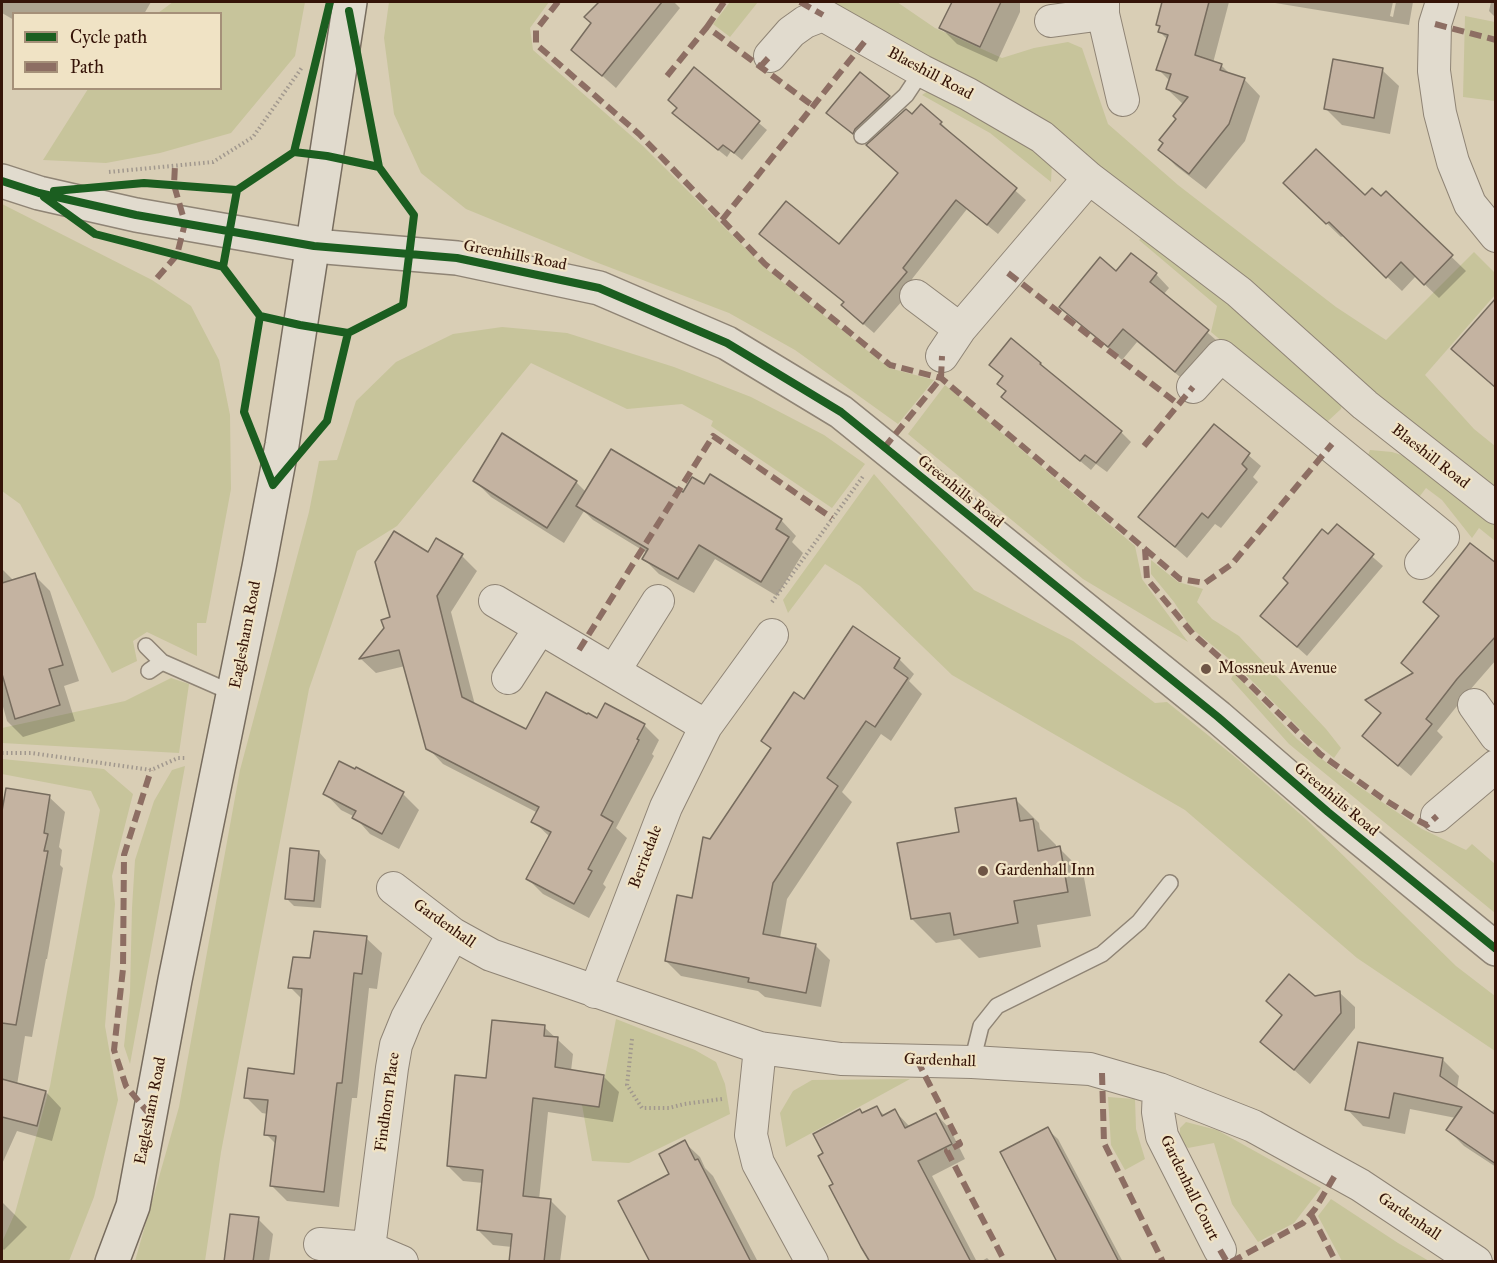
<!DOCTYPE html>
<style>
body{margin:0}
#map{position:relative;width:1497px;height:1263px;overflow:hidden;background:#d9ceb5;font-family:"IM FELL Great Primer",serif}
canvas{display:block}
.frame{position:absolute;inset:0;border:3px solid #351408;pointer-events:none}
.legend{position:absolute;left:12px;top:12px;width:210px;height:78px;box-sizing:border-box;background:#f0e3c5;border:2px solid #a59079;margin:0;padding:8px 10px;list-style:none;font-size:18px;color:#351408}
.legend li{display:flex;align-items:center;gap:12px;height:30px}
.legend b{width:30px;border:2px solid #a59079}
</style>
<div id="map">
<canvas width="1497" height="1263"></canvas>
<div class="frame"></div>
<ul class="legend">
<li><b style="height:8px;background:#1b5e20"></b>Cycle path</li>
<li><b style="height:8px;background:#8d6e63"></b>Path</li>
</ul>
</div>
<script>
const g = document.querySelector('canvas').getContext('2d');
g.lineJoin = 'round';
function fill(path, color) { g.fillStyle = color; g.fill(path, 'evenodd'); }
const shape = rows => new Path2D(rows.map(r => 'M' + r).join(''));
function stroke(path, color, width, dash) { g.strokeStyle = color; g.lineWidth = width; g.lineCap = dash ? 'butt' : 'round'; g.setLineDash(dash || []); g.stroke(path); }
function label(font, color, halo, rows, align = 'center') {
  g.font = font + ' "IM FELL Great Primer",serif'; g.lineWidth = 4.5; g.setLineDash([]); g.textBaseline = 'middle'; g.strokeStyle = halo; g.fillStyle = color; for (const [text, x, y, turn = 0] of rows) {
    g.save(); g.translate(x, y); g.rotate((+turn || 0) * Math.PI / 180); g.textAlign = isNaN(turn) ? turn : align; if (halo) g.strokeText(text, 0, 0); g.fillText(text, 0, 0); g.restore();
  }
}
fill(shape([
 [173,2,305,2,295,56,231,133,160,153,106,163,43,160,88,89,220,88,220,14,158,13],
 [389,2,549,2,530,28,533,50,643,146,765,268,889,368,934,380,898,424,795,350,729,313,593,261,466,209,421,173,394,114,384,38],
 [730,2,758,2,730,37,713,24],
 [821,2,897,2,935,28,1002,58,1034,48,1068,42,1082,48,1108,124,1178,185,1336,307,1386,340,1474,252,1495,273,1495,295,1425,375,1474,429,1495,446,1495,493,1301,330],
 [1465,16,1495,22,1495,101,1463,97],
 [934,87,1052,162,1051,182,990,133,922,95],
 [2,204,152,280,191,306,219,360,230,415,231,489,206,623,197,623,197,656,147,632,133,641,137,661,112,673,20,504,2,491],
 [1147,233,1344,397,1341,409,1328,421,1316,420,1211,332,1217,306,1139,240],
 [502,327,567,333,674,367,751,397,824,435,865,464,832,508,711,426,713,421,682,404,627,409,531,363,397,526,357,551,309,689,221,1152,205,1261,135,1261,179,1107,240,770,309,512,319,461,337,460,356,401,396,362,453,334],
 [945,385,1135,546,1142,579,1188,642,1083,579,908,434],
 [1370,450,1392,452,1432,465,1495,521,1495,541,1479,528,1472,538,1442,500,1426,488,1417,500,1366,460],
 [874,474,974,590,1073,641,1155,703,1167,702,1235,757,1307,820,1456,966,1495,996,1495,1051,1357,958,1185,810,952,675,860,586,825,564,788,613,783,600],
 [1151,560,1178,582,1203,589,1197,602,1212,619,1239,636,1326,729,1341,748,1334,758,1309,738,1233,662,1191,628,1174,602,1151,574],
 [1234,673,1297,739,1342,775,1422,829,1466,850,1472,844,1495,864,1495,913,1289,744,1231,679],
 [171,678,189,684,179,753,2,743,2,728,125,701],
 [2,759,104,769,133,794,112,876,115,904,105,1026,118,1100,94,1197,69,1261,2,1261,2,1242,15,1213,50,1086,100,810,91,791,2,774],
 [185,766,130,1064,124,1046,130,992,132,908,135,860,154,801,172,770],
 [616,1019,695,1050,716,1062,725,1084,730,1114,629,1163,592,1161,582,1105,599,1107],
 [910,1079,786,1147,780,1113,793,1091,812,1080],
 [1108,1097,1135,1099,1136,1129,1145,1159,1125,1170,1111,1145],
 [1186,1122,1217,1130,1321,1188,1294,1223,1258,1242,1232,1204,1214,1143,1188,1148,1180,1140,1180,1128],
 [1331,1199,1398,1243,1429,1261,1342,1261,1318,1216]
]), '#c7c49b');
fill(shape([
 [2,2,151,2,144,14,14,14,14,20,2,13],
 [600,2,674,2,680,8,616,88,573,50,592,23,587,18],
 [954,2,1020,2,1020,12,997,62,957,44,941,28],
 [1164,2,1229,2,1213,63,1221,65,1231,75,1244,79,1260,96,1245,141,1206,189,1176,166,1160,150,1178,119,1184,105,1167,89,1170,81,1158,69,1168,40,1160,32,1161,27,1158,24],
 [1269,2,1393,2,1390,16,1393,17,1396,2,1413,2,1409,25],
 [1491,2,1496,2,1496,18,1489,11],
 [695,69,767,130,742,160,731,151,727,157,682,121,679,109],
 [1382,70,1399,86,1390,134,1342,125,1326,109],
 [860,74,897,105,861,141,836,120],
 [913,116,941,123,951,133,950,134,1026,200,998,234,967,209,912,279,917,284,874,333,853,315,845,303,771,244,839,246,900,174],
 [1285,183,1365,197,1381,199,1386,193,1466,271,1439,298,1416,276,1402,291,1344,236,1341,237],
 [1116,273,1156,274,1169,288,1163,295,1222,345,1190,385,1137,342,1122,360,1061,307],
 [1014,407,1121,432,1131,442,1107,472,1096,464,1091,470],
 [1214,426,1261,466,1253,477,1258,482,1221,528,1215,524,1187,558,1140,517],
 [475,481,576,482,586,492,683,494,781,520,796,536,792,542,803,553,777,596,715,559,694,593,659,574,644,559,647,553,593,520,584,511,564,543,491,497],
 [1337,526,1383,566,1307,656,1262,616],
 [429,554,462,556,477,571,451,612,475,705,526,731,598,720,644,725,659,740,652,754,654,756,616,828,627,838,603,884,606,887,589,918,543,894,528,879,550,837,533,821,538,813,443,764,428,748,405,666,376,673,361,659,392,619],
 [2,569,14,581,34,575,50,591,79,681,64,686,75,721,23,737,7,721,2,703],
 [1425,602,1496,610,1496,660,1469,691,1437,731,1443,737,1411,776,1376,747,1382,714,1367,700,1414,674,1403,663,1440,617],
 [899,659,914,674,909,681,922,694,891,741,881,734,842,792,852,802,787,899,780,938,815,945,830,960,821,1007,765,997,758,991,681,976,666,961,693,900,711,840,772,750,763,741,804,701],
 [7,789,49,797,65,812,59,847,62,850,60,865,63,868,47,959,46,959,32,1037,25,1036,17,1085,46,1092,61,1108,52,1141,17,1131,2,1164,2,820],
 [325,793,403,794,419,810,399,849,370,834,355,817,341,810],
 [1015,799,1039,823,1040,829,1056,845,1057,849,1059,848,1083,872,1091,916,1037,925,1041,947,979,958,960,939,936,943,912,919,960,834],
 [319,852,326,860,321,908,294,906,286,898],
 [366,938,382,953,377,989,369,988,357,1098,352,1098,339,1207,287,1201,272,1186,277,1145,266,1134,268,1114,262,1113,246,1097,295,1075,303,1000,290,987,312,960],
 [1340,993,1355,1007,1355,1028,1310,1084,1262,1042,1283,1016,1268,1001,1315,997],
 [544,1027,573,1054,571,1071,603,1076,619,1092,613,1122,548,1112,539,1200,551,1201,566,1216,560,1262,510,1262,512,1247,493,1245,478,1230,483,1183,463,1181,448,1166,487,1080],
 [1360,1044,1443,1060,1459,1076,1457,1089,1491,1113,1496,1107,1496,1167,1464,1146,1448,1130,1456,1118,1410,1109,1405,1134,1363,1126,1347,1109],
 [876,1107,885,1116,894,1110,910,1127,936,1114,950,1129,965,1159,932,1176,977,1262,872,1262,835,1185,863,1114],
 [1047,1129,1058,1139,1123,1262,1059,1262],
 [684,1142,700,1157,705,1168,713,1176,758,1262,694,1262,671,1174],
 [2,1202,27,1227,4,1250,2,1248],
 [258,1219,273,1234,269,1262,226,1262],
 [987,1258,991,1262,980,1262]
]), '#0003');
const building = shape([
 [599,2,662,2,602,76,571,50,591,23,584,17,599,2],
 [952,2,1001,2,980,47,939,28,952,2],
 [1162,2,1209,2,1195,55,1222,64,1220,70,1245,78,1229,124,1189,174,1158,150,1163,143,1159,140,1176,119,1173,116,1188,97,1166,89,1171,74,1156,70,1168,35,1158,32,1160,26,1156,25,1162,2],
 [1333,59,1383,68,1374,118,1324,109,1333,59],
 [694,67,760,121,734,153,723,145,718,150,672,113,677,108,668,100,694,67],
 [860,72,890,96,855,129,853,134,826,113,860,72],
 [921,104,942,122,940,124,1017,188,987,225,956,200,903,268,907,272,863,324,841,305,844,302,759,234,786,201,839,244,898,173,866,145,906,109,912,114,921,104],
 [1316,149,1365,195,1372,188,1381,196,1386,191,1453,255,1424,285,1401,262,1386,278,1329,222,1326,224,1324,222,1283,183,1316,149],
 [1131,253,1157,273,1150,282,1209,330,1175,372,1123,329,1108,347,1059,307,1100,257,1116,271,1131,253],
 [1496,298,1496,388,1451,349,1496,298],
 [1011,338,1041,363,1040,364,1122,431,1096,463,1085,455,1080,461,1001,397,1006,391,997,384,1003,376,989,365,1011,338],
 [1214,424,1250,453,1242,464,1247,469,1208,518,1202,513,1175,547,1138,517,1214,424],
 [502,433,577,481,547,528,473,481,502,433],
 [611,449,683,492,692,477,704,484,710,474,782,519,776,529,789,537,761,582,699,545,678,579,642,559,648,549,576,506,611,449],
 [1337,524,1374,554,1297,647,1260,616,1288,583,1283,578,1322,529,1328,534,1337,524],
 [394,531,428,552,436,538,463,554,437,596,462,697,526,729,546,692,587,714,588,713,597,718,605,703,645,724,637,739,639,740,601,815,613,822,588,869,592,871,574,904,526,879,551,832,531,822,539,807,426,749,399,650,359,659,384,628,381,620,390,617,375,562,394,531],
 [1470,543,1496,563,1496,636,1457,679,1426,719,1432,724,1398,766,1362,736,1381,713,1365,700,1413,673,1401,663,1439,616,1423,602,1470,543],
 [35,573,63,665,49,669,60,705,15,719,2,674,2,583,35,573],
 [853,626,900,658,894,668,908,678,875,727,866,721,827,778,838,786,773,883,763,934,816,944,806,993,748,982,749,978,665,961,677,895,692,898,703,837,710,839,771,748,761,741,794,692,804,699,853,626],
 [339,761,355,769,356,767,404,792,382,834,352,818,356,811,323,794,339,761],
 [6,788,50,795,44,833,48,834,44,851,48,851,16,1025,2,1023,2,811,6,788],
 [1016,798,1020,821,1033,819,1038,851,1060,846,1068,892,1014,901,1018,923,954,935,950,913,911,919,897,843,959,832,955,808,1016,798],
 [290,848,319,851,314,901,285,899,290,848],
 [314,931,367,936,362,974,354,973,342,1083,337,1083,324,1192,270,1186,276,1136,264,1135,268,1100,244,1098,248,1068,294,1074,302,989,288,988,293,957,310,958,314,931],
 [1289,974,1315,996,1340,991,1341,1013,1294,1070,1260,1042,1282,1015,1266,1001,1289,974],
 [492,1020,545,1025,544,1036,558,1037,555,1067,604,1075,599,1107,533,1098,523,1196,551,1199,544,1262,509,1262,512,1234,477,1230,483,1170,447,1166,455,1075,486,1078,492,1020],
 [1358,1042,1443,1058,1440,1076,1496,1115,1496,1164,1446,1130,1462,1107,1394,1093,1389,1118,1345,1110,1358,1042],
 [2,1079,46,1091,37,1126,2,1117,2,1079],
 [877,1106,882,1116,895,1109,905,1128,936,1113,952,1144,918,1161,971,1262,870,1262,861,1247,829,1186,833,1184,818,1156,823,1153,813,1134,860,1109,862,1113,877,1106],
 [1048,1127,1090,1206,1119,1262,1057,1262,1000,1152,1048,1127],
 [685,1140,695,1160,698,1159,751,1262,650,1262,618,1201,669,1174,659,1154,685,1140],
 [230,1214,259,1217,253,1262,224,1262,230,1214]
]);
fill(building, '#c4b3a1');
stroke(building, '#776c5e', 1.5);
const service = shape([
 [862,136,906,95,922,71],
 [146,646,162,662],
 [149,671,162,662,235,694],
 [972,1062,981,1026,997,1006,1102,954,1139,922,1170,883]
]);
const minor = shape([
 [1103,2,1103,14,1123,100],
 [1442,2,1435,24,1434,71,1440,113,1453,162,1470,204,1496,236],
 [1051,21,1103,14],
 [770,56,791,32,805,22,823,15,922,71,968,94,1042,137,1089,178,1239,292,1365,405,1496,508],
 [916,296,960,329],
 [942,356,960,329,1089,178],
 [1193,387,1221,356,1443,537,1421,563],
 [495,601,706,726],
 [614,671,658,601],
 [508,678,540,628],
 [1474,705,1496,736],
 [1437,816,1496,766],
 [393,888,453,934,491,955,760,1048,841,1059,972,1062,1090,1069,1159,1089,1253,1126,1360,1185,1476,1262],
 [595,992,666,807,706,726,772,635],
 [760,1048,751,1135,758,1163,812,1262],
 [1159,1089,1158,1112,1162,1136,1220,1250],
 [320,1244,369,1248],
 [402,1262,369,1248,392,1068,396,1045,407,1018,453,934]
]);
const tertiary = shape([
 [2,181,39,193,136,215,314,246,457,258,599,288,727,343,841,412,1218,717,1328,812,1496,949]
]);
const secondary = shape([
 [112,1262,133,1206,175,980,259,567,282,445,350,2]
]);
stroke(service, '#8f8475', 18);
stroke(minor, '#8f8475', 34);
stroke(tertiary, '#8f8475', 36);
stroke(secondary, '#776c5e', 36);
stroke(shape([
 [109,172,213,162,253,137,303,66],
 [772,602,864,475],
 [2,753,31,753,151,770,178,758,186,758],
 [632,1039,627,1085,642,1108,669,1108,684,1104,722,1099]
]), '#a1988e', 4, [1.5, 3]);
stroke(service, '#e1dbce', 15);
stroke(minor, '#e1dbce', 32);
stroke(tertiary, '#e1dbce', 33);
stroke(secondary, '#e1dbce', 33);
stroke(shape([
 [558,2,536,30,536,44,639,134,765,264,890,365,941,378,1145,549,1147,579,1193,634,1242,677,1320,754,1382,798,1417,820,1427,825,1437,816],
 [800,2,823,15],
 [1435,24,1496,40],
 [707,27,724,2],
 [760,67,770,56],
 [667,76,707,27,813,106],
 [722,220,866,40],
 [1008,273,1178,404],
 [157,278,177,255,185,223,174,185,175,165],
 [1144,446,1193,387],
 [884,448,941,378,942,356],
 [1145,549,1180,579,1205,583,1232,564,1332,444],
 [579,650,713,436,832,518],
 [917,1060,960,1144,947,1151,1005,1262],
 [1102,1073,1104,1143,1163,1262],
 [150,1115,126,1086,114,1050,123,969,124,855,151,770],
 [1311,1214,1336,1262],
 [1220,1250,1227,1262],
 [1231,1262,1303,1223,1315,1209,1337,1172]
]), '#8d6e63', 6, [12, 6]);
stroke(shape([
 [349,11,379,167],
 [294,152,330,2],
 [2,181,39,193,136,215,314,246,457,258,599,288,727,343,841,412,1218,717,1328,812,1496,949],
 [54,191,144,183,237,190],
 [44,197,95,234,223,267],
 [260,316,244,412,273,485,327,421,348,333,403,305,414,215,379,167,327,156,294,152,237,190,223,267,260,316,300,325,348,333]
]), '#1b5e20', 8);
for (const [x, y, r, color] of [
 [1206,669,6,"#6e5545"],
 [983,871,6,"#6e5545"]
]) { const dot = new Path2D(); dot.arc(x, y, r, 0, 2 * Math.PI); g.fillStyle = color; g.fill(dot); stroke(dot, '#f0e3c5', 2); }
label('16px', '#351408', '#f0e3c5', [
 ["Blaeshill Road",930,74,28],
 ["Greenhills Road",515,256,11],
 ["Blaeshill Road",1430,457,38],
 ["Greenhills Road",960,492,39],
 ["Eaglesham Road",246,635,-79],
 ["Greenhills Road",1336,800,40],
 ["Berriedale",646,857,-69],
 ["Gardenhall",444,924,35],
 ["Gardenhall",940,1061,2],
 ["Findhorn Place",388,1102,-82],
 ["Eaglesham Road",151,1111,-79],
 ["Gardenhall Court",1189,1188,64],
 ["Gardenhall",1409,1217,34]
]);
label('16px', '#351408', '#f0e3c5', [
 ["Mossneuk Avenue",1218,669],
 ["Gardenhall Inn",995,871]
], 'left');
</script>
